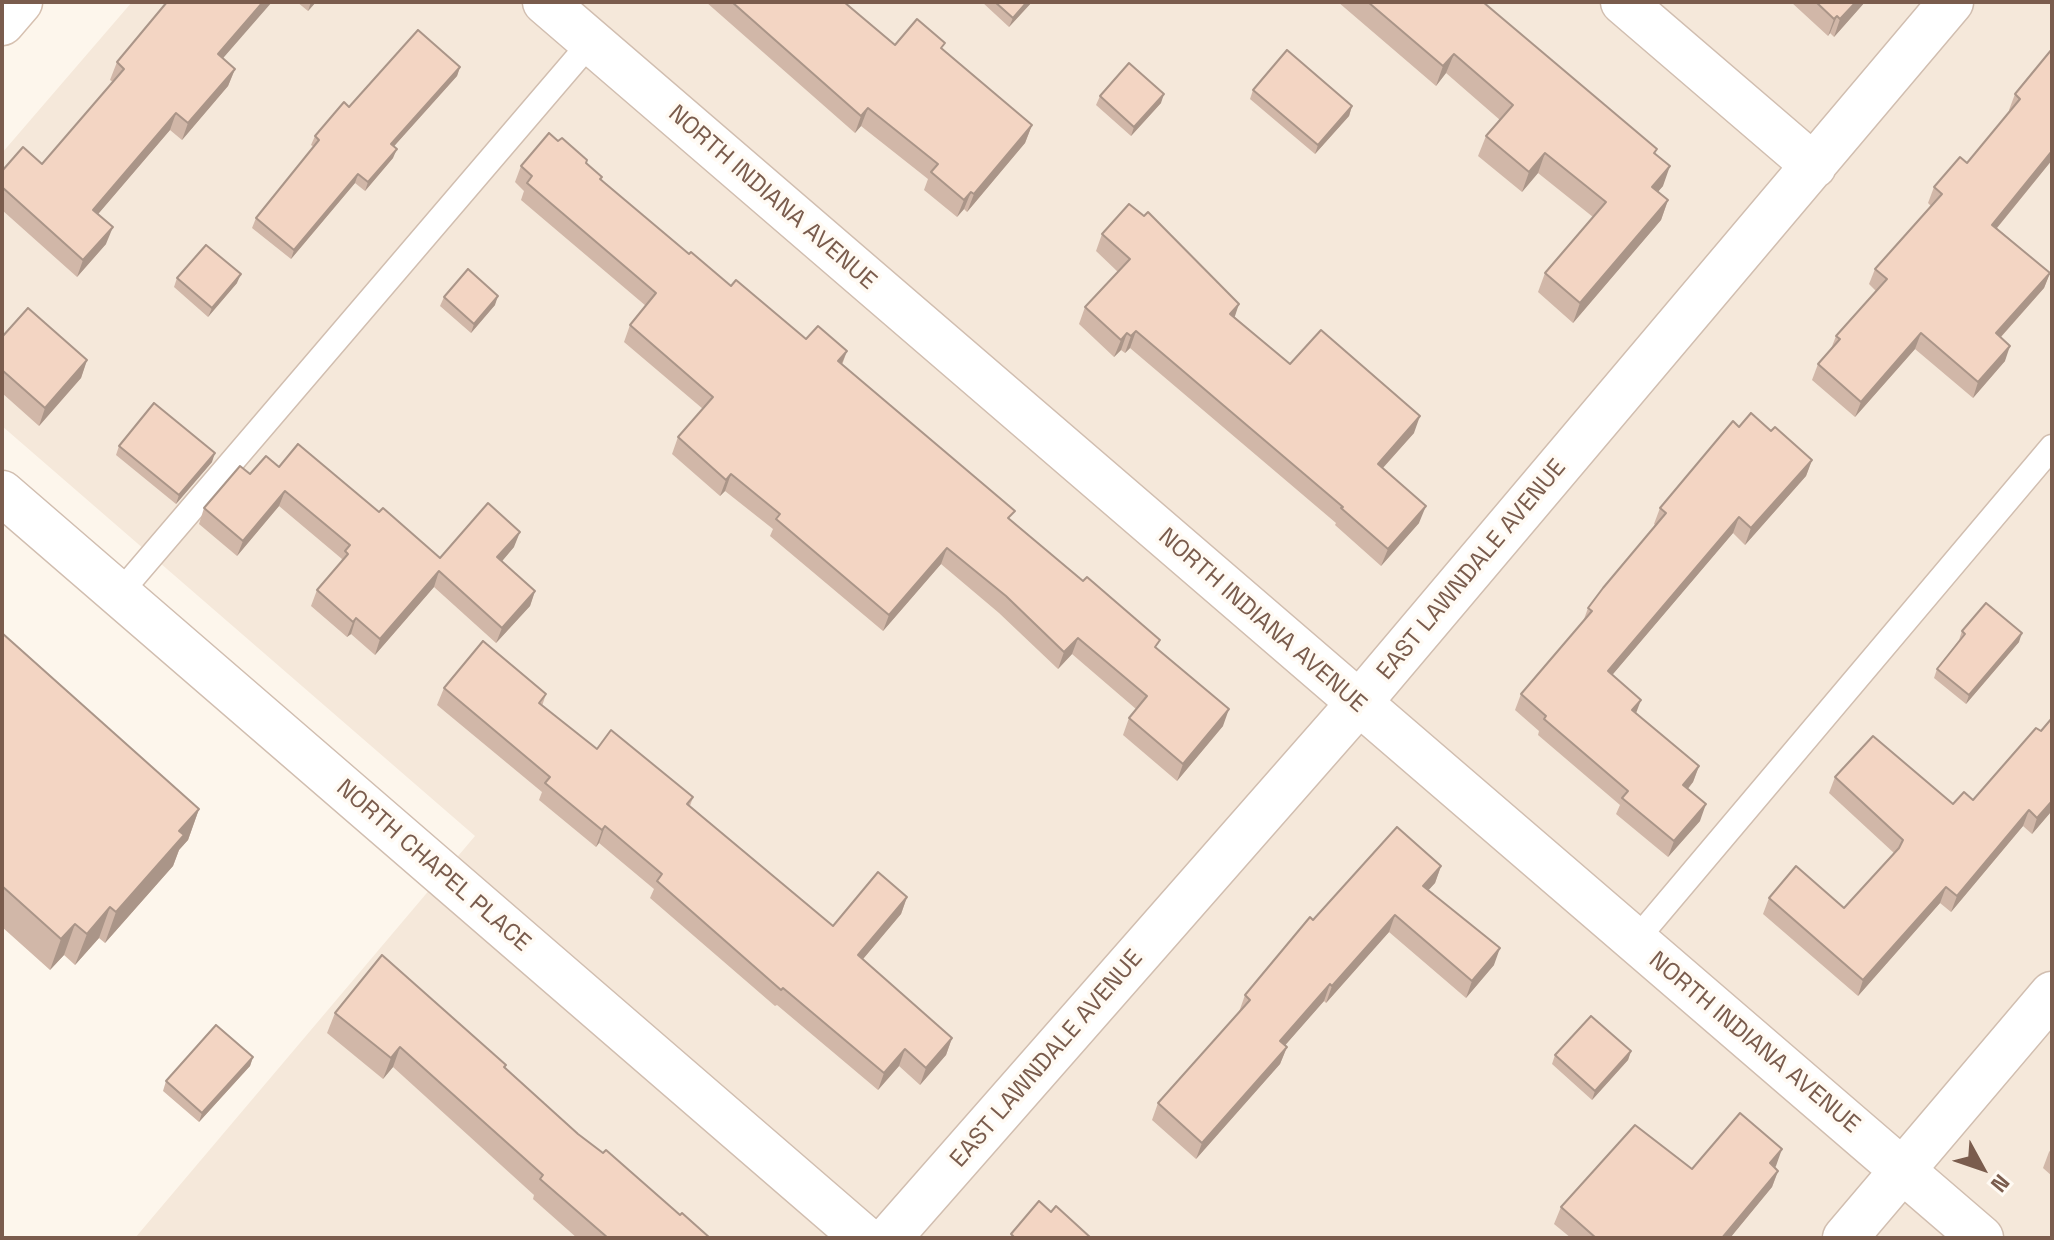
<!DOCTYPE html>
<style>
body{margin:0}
#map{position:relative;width:2054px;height:1240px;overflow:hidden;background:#fdf6ec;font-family:"Space Grotesk",sans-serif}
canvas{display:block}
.frame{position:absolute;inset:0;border:4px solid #7a5c4d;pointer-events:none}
.north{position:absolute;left:1942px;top:1128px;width:80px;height:80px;-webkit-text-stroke:6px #fffaf3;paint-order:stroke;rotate:130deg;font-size:22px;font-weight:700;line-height:32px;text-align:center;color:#7a5c4d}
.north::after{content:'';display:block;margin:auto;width:28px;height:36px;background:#7a5c4d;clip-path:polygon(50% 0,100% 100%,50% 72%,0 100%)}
</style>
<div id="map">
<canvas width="2054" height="1240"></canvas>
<div class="frame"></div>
<div class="north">N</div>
</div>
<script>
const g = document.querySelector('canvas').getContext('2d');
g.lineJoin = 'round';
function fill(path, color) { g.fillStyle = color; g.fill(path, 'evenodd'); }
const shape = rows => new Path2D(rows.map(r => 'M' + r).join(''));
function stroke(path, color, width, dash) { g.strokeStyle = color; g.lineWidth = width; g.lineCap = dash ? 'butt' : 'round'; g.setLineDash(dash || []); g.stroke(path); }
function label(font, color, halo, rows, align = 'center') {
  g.font = font + ' "Space Grotesk",sans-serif'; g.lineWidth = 7; g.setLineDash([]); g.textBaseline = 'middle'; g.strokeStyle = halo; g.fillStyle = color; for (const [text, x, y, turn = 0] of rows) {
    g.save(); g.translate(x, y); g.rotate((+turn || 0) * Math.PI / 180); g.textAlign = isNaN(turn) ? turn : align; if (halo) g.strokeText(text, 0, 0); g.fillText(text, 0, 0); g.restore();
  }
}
fill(shape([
 [132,2,2052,2,2052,1238,135,1238,475,836,2,426,2,153]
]), '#f5e8da');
const service = shape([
 [118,595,591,42],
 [1635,941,2052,447]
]);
const minor = shape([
 [545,2,1981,1238],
 [1623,2,1814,166],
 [2,493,864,1238],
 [889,1238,1358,704,1951,2],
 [1845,1238,2052,994]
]);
const secondary = shape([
 [2,23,20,2]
]);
stroke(service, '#d1beb0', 27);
stroke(minor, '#d1beb0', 47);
stroke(secondary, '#d6c0b0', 47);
stroke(service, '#fff', 24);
stroke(minor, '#fff', 44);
stroke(secondary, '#fff', 44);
fill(shape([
 [297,2,316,2,308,11],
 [706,2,844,2,895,45,943,49,1032,125,1025,143,967,212,964,209,957,217,924,190,928,179,861,126,855,133],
 [982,2,1032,2,1009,27],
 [1338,2,1483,2,1657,149,1655,154,1663,186,1658,191,1668,200,1661,220,1573,323,1538,292,1545,273,1593,217,1538,173,1522,192,1478,156,1486,136,1500,120,1446,73,1436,86],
 [1791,2,1865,2,1834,37,1830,33,1828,36],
 [2052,49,2052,160,1997,228,2050,273,2044,288,2001,337,2005,361,1973,398,1915,349,1855,417,1812,380,1818,364,1831,349,1836,336,1876,291,1869,284,1875,269,1931,206,1928,203,1934,187,1967,163,2010,111,2009,110,2015,94],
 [223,59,235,69,228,86,182,140,170,130,98,214,106,244,77,277,2,210,2,171,42,164,113,82,110,80,117,62],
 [460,67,457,76,394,146,393,158,365,191,355,183,291,259,252,228,256,218,314,147,311,145,315,136,349,107],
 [1253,90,1352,106,1349,116,1315,154,1250,99],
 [1100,96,1161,103,1131,136,1096,105],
 [586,163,601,180,689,254,731,286,806,339,847,351,842,365,1011,520,1157,649,1223,726,1177,781,1123,735,1129,718,1136,709,1072,654,1058,669,999,613,941,564,883,631,770,536,773,529,725,491,720,496,672,454,678,437,703,409,624,342,630,325,646,306,521,200,524,191,515,182,521,166],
 [1102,234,1235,317,1290,364,1414,433,1383,468,1419,523,1381,566,1335,525,1336,523,1130,348,1125,353,1121,350,1114,357,1079,324,1085,307,1118,272,1096,251],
 [177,278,237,283,208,317,174,287],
 [444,297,495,305,471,333,440,306],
 [2,337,87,360,81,378,39,426,2,393],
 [1739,427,1771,431,1812,460,1806,476,1745,545,1733,533,1612,675,1636,713,1699,766,1693,782,1688,789,1700,821,1668,857,1616,814,1620,805,1538,735,1539,731,1515,710,1521,694,1583,622,1588,608,1655,525,1654,524,1660,508],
 [119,446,212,462,176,504,116,455],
 [279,467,379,512,440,558,514,547,502,561,535,591,530,606,496,643,434,587,375,655,351,634,347,637,311,606,317,590,341,562,342,559,279,506,237,556,199,524,204,508,250,474],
 [1962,631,2019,642,1966,704,1934,678,1937,669,1959,640],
 [2,633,199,809,188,840,179,850,173,866,105,943,99,938,75,965,64,955,50,970,2,927],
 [444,688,546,694,542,706,597,749,693,797,690,806,833,926,907,897,901,914,863,959,952,1038,946,1055,920,1085,899,1066,878,1090,777,1005,775,1006,650,898,654,889,599,843,596,847,539,800,542,792,437,705],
 [2052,718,2052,814,2050,813,2032,834,2023,826,1951,912,1940,903,1858,996,1763,914,1769,898,1844,908,1894,853,1829,793,1835,777,1953,804,1973,800,2041,731],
 [1441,866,1435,883,1428,890,1494,965,1466,998,1389,932,1326,1003,1324,1001,1285,1045,1287,1047,1280,1064,1196,1159,1152,1120,1158,1103,1239,1012,1245,995,1313,920],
 [335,1013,506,1065,505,1068,578,1134,680,1215,710,1238,577,1238,533,1199,534,1195,393,1067,383,1079,327,1033],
 [1631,1051,1628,1060,1592,1100,1552,1064,1555,1055],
 [253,1057,250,1066,199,1122,163,1091,166,1081],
 [2052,1148,2052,1176,2043,1168,2049,1152],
 [1776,1166,1775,1167,1778,1171,1772,1187,1730,1238,1571,1238,1554,1224,1561,1207]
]), '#d1b7a8');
fill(shape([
 [263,2,272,2,211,72,218,54],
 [311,2,316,2,308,11],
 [1027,2,1032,2,1009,27,1013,18],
 [1856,2,1865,2,1834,37,1840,19],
 [1837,16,1830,33,1828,36,1834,19],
 [1454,54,1446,73,1436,86,1443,66],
 [460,67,457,76,388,153,391,144],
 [235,69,228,86,182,140,188,123],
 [1164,94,1161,103,1131,136,1134,127],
 [1352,106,1349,116,1315,154,1318,145],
 [868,108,861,126,855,133,861,116],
 [176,113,170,130,87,227,93,210],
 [1032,125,1025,143,967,212,974,194],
 [397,149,393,158,365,191,368,182],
 [2052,151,2052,160,1987,240,1992,225],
 [1545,153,1538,173,1522,192,1529,172],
 [1670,166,1663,186,1645,207,1652,187],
 [358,174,355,183,291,259,294,250],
 [971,192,964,209,957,217,964,200],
 [1668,200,1661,220,1573,323,1580,303],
 [113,227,106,244,77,277,83,260],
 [2050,273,2044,288,1990,349,1996,333],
 [241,274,237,283,208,317,212,308],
 [498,296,495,305,471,333,474,324],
 [1239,304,1233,322,1230,314],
 [1136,331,1130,348,1125,353,1131,336],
 [1127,333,1121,350,1114,357,1121,340],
 [1921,333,1915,349,1855,417,1861,402],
 [2010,346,2005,361,1973,398,1978,382],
 [847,351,840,368,838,361],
 [87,360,81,378,39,426,45,408],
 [1420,416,1414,433,1371,481,1378,464],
 [215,453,212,462,176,504,179,495],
 [1812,460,1806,476,1745,545,1751,528],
 [731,474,725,491,720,496,726,480],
 [285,491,279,506,237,556,243,541],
 [1426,506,1419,523,1381,566,1388,549],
 [1739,517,1733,533,1602,687,1608,671],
 [520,532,514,547,492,573,497,557],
 [947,548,941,564,883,631,889,615],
 [439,571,434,587,375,655,380,639],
 [535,591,530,606,496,643,502,628],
 [356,618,351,634,347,637,353,622],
 [2022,633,2019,642,1966,704,1969,695],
 [1078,638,1072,654,1058,669,1064,652],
 [1641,700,1635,716,1632,710],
 [1229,709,1223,726,1177,781,1183,764],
 [1699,766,1693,782,1677,802,1683,785],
 [2052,801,2050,813,2032,834,2037,818],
 [1706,804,1700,821,1668,857,1674,841],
 [199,809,188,840,179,850,173,866,105,943,116,912,179,831],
 [2029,810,2023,826,1951,912,1957,896],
 [605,826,599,843,596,847,602,830],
 [1441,866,1435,883,1417,903,1423,886],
 [1946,887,1940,903,1858,996,1863,980],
 [907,897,901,914,852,972,858,955],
 [110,907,99,938,75,965,87,934],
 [1395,915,1389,932,1326,1003,1332,986],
 [75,924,64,955,50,970,61,939],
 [1500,948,1494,965,1466,998,1472,981],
 [1330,984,1324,1001,1274,1058,1280,1041],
 [952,1038,946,1055,920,1085,926,1068],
 [400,1047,393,1067,383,1079,391,1058],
 [1287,1047,1280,1064,1196,1159,1202,1143],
 [905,1049,899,1066,878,1090,884,1073],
 [1631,1051,1628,1060,1592,1100,1595,1091],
 [253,1057,250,1066,199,1122,202,1113],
 [1782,1149,1776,1166,1764,1180,1770,1163],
 [1778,1171,1772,1187,1730,1238,1722,1238]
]), '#aa9588');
const building = shape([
 [167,2,263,2,218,54,235,69,188,123,176,113,93,210,113,227,83,260,2,187,2,171,23,147,42,164,124,69,117,62,167,2],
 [732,2,844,2,895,45,917,19,945,43,941,48,1032,125,974,194,971,192,964,200,931,172,938,164,868,108,861,116,732,2],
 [995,2,1027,2,1013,18,995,2],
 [1368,2,1483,2,1657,149,1654,153,1670,166,1652,187,1668,200,1580,303,1545,273,1606,202,1545,153,1529,172,1486,136,1513,105,1454,54,1443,66,1368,2],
 [1816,2,1856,2,1840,19,1837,16,1834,19,1816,2],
 [418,30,460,67,391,144,397,149,368,182,358,174,294,250,256,218,319,140,315,136,344,102,349,107,418,30],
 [2052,49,2052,151,1992,225,2050,273,1996,333,2010,346,1978,382,1921,333,1861,402,1818,364,1840,339,1836,336,1887,279,1875,269,1942,194,1934,187,1960,157,1967,163,2020,99,2015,94,2052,49],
 [1287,50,1352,106,1318,145,1253,90,1287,50],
 [1129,63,1164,94,1134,127,1100,96,1129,63],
 [549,133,558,141,562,138,587,160,586,163,602,177,600,179,689,254,691,252,731,286,736,280,806,339,818,326,847,351,838,361,1015,511,1008,518,1083,581,1087,577,1160,640,1155,647,1229,709,1183,764,1129,718,1147,696,1078,638,1064,652,1006,596,947,548,889,615,776,519,780,514,731,474,726,480,678,437,713,397,630,325,656,293,527,183,532,176,521,166,549,133],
 [1129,204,1144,216,1148,212,1239,304,1230,314,1290,364,1321,330,1420,416,1378,464,1426,506,1388,549,1341,508,1343,507,1136,331,1131,336,1127,333,1121,340,1085,307,1130,259,1102,234,1129,204],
 [206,245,241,274,212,308,177,278,206,245],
 [468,269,498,296,474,324,444,297,468,269],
 [28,308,87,360,45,408,2,370,2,337,28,308],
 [154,403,215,453,179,495,119,446,154,403],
 [1751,413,1771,431,1775,427,1812,460,1751,528,1739,517,1608,671,1641,700,1632,710,1699,766,1683,785,1706,804,1674,841,1622,798,1628,791,1544,719,1546,716,1521,694,1592,611,1588,608,1603,588,1666,513,1660,508,1733,421,1739,427,1751,413],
 [298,444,379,512,383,508,440,558,488,503,520,532,497,557,535,591,502,628,439,571,380,639,356,618,353,622,317,590,348,554,345,551,350,545,285,491,243,541,204,508,240,466,250,474,266,456,279,467,298,444],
 [1986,603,2022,633,1969,695,1937,669,1965,634,1962,631,1986,603],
 [2,633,199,809,179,831,184,835,116,912,110,907,87,934,75,924,61,939,2,886,2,633],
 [483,641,546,694,539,703,597,749,611,730,693,797,687,804,833,926,878,872,907,897,858,955,952,1038,926,1068,905,1049,884,1073,783,988,781,990,657,881,662,874,605,826,602,830,545,783,550,777,444,688,483,641],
 [2052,718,2052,801,2037,818,2029,810,1957,896,1946,887,1863,980,1769,898,1796,866,1844,908,1899,848,1903,840,1835,777,1873,736,1953,804,1964,792,1973,800,2036,728,2041,731,2052,718],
 [1397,827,1441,866,1423,886,1500,948,1472,981,1395,915,1332,986,1330,984,1280,1041,1287,1047,1202,1143,1158,1103,1250,1000,1245,995,1310,917,1313,920,1397,827],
 [382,955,506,1065,504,1067,578,1134,603,1153,606,1150,680,1215,682,1213,710,1238,608,1238,540,1179,543,1175,400,1047,391,1058,335,1013,382,955],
 [1591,1016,1631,1051,1595,1091,1555,1055,1591,1016],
 [216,1025,253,1057,202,1113,166,1081,216,1025],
 [1740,1113,1782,1149,1770,1163,1778,1171,1722,1238,1596,1238,1561,1207,1635,1125,1692,1169,1740,1113],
 [1039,1201,1051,1212,1056,1206,1091,1238,1015,1238,1011,1234,1039,1201]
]);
fill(building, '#f3d5c3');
stroke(building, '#aa9588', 2);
label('24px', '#7a5c4d', '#fffaf3', [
 ["NORTH INDIANA AVENUE",772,198,41],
 ["EAST LAWNDALE AVENUE",1472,570,-50],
 ["NORTH INDIANA AVENUE",1262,621,41],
 ["NORTH CHAPEL PLACE",433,866,41],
 ["NORTH INDIANA AVENUE",1754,1043,40],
 ["EAST LAWNDALE AVENUE",1047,1059,-49]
]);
</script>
